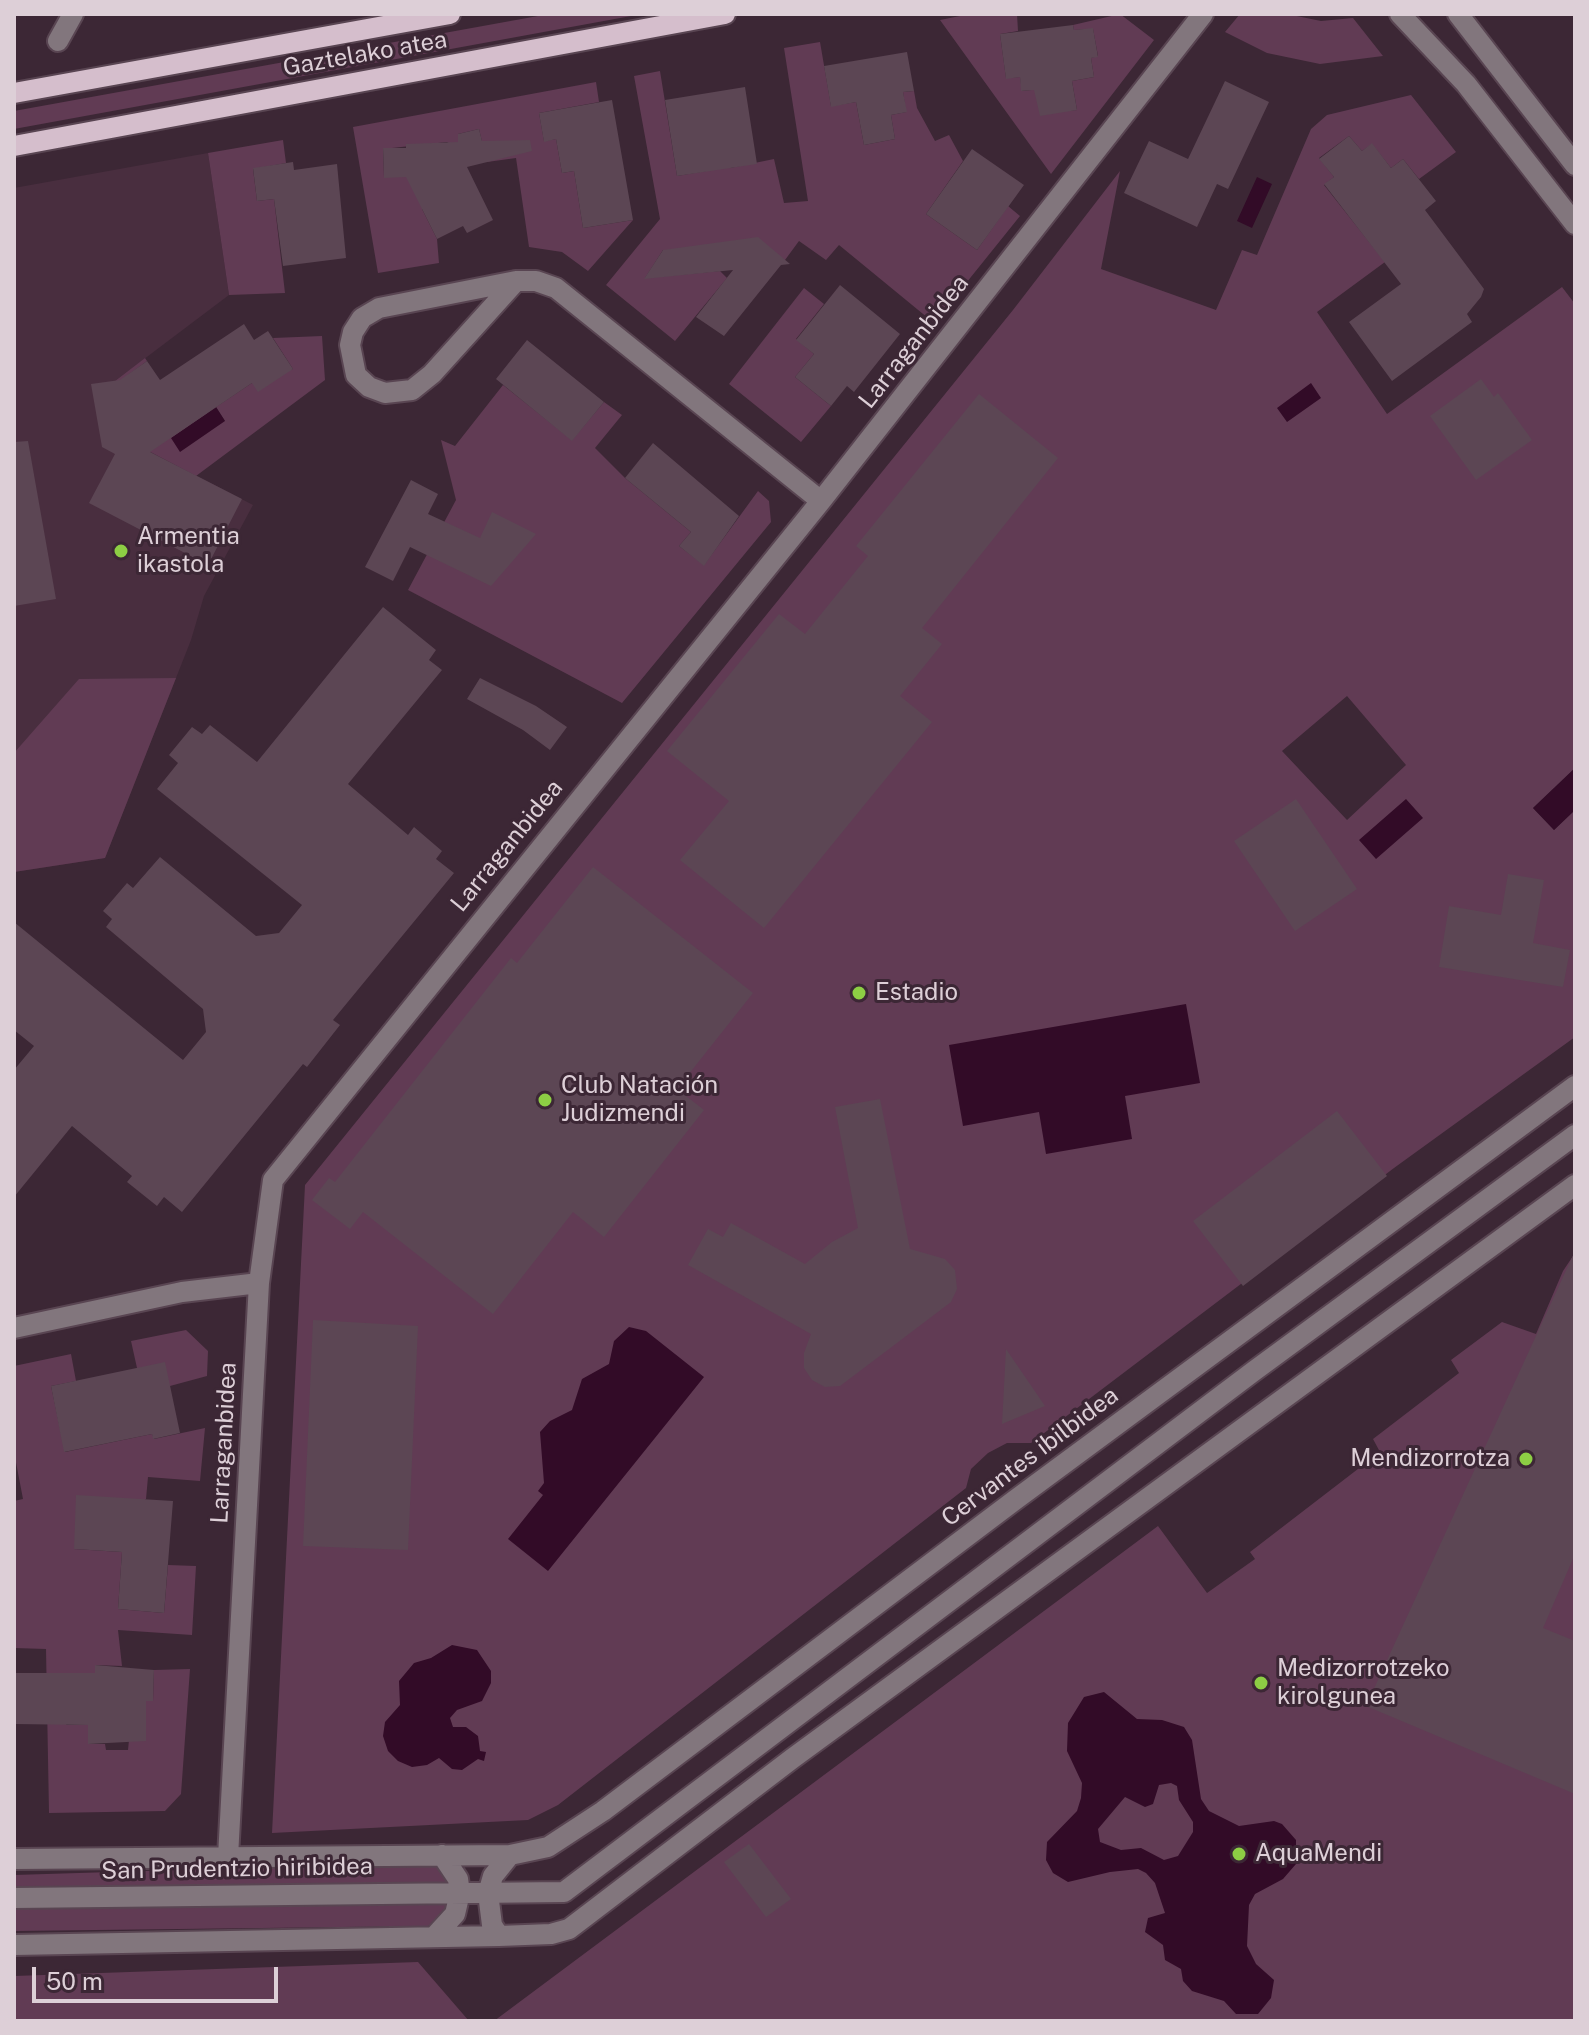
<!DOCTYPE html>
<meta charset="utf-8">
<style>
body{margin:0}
#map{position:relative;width:1589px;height:2035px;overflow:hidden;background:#3c2735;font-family:"Public Sans",sans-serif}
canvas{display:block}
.frame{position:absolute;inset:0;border:16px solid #ddcfd7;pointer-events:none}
.scale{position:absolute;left:32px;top:1967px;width:246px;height:36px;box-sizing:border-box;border:4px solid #ddcfd7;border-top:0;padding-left:10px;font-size:24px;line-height:28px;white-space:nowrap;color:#ddcfd7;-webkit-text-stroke:6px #3c2735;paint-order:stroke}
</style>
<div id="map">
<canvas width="1589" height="2035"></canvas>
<div class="frame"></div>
<div class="scale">50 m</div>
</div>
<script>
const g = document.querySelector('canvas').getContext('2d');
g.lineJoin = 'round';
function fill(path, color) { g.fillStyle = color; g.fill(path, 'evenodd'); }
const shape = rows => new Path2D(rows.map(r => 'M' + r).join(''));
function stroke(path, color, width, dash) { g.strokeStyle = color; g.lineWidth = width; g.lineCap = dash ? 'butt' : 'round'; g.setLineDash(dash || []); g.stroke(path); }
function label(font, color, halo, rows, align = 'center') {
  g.font = font + ' "Public Sans",sans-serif'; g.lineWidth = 6; g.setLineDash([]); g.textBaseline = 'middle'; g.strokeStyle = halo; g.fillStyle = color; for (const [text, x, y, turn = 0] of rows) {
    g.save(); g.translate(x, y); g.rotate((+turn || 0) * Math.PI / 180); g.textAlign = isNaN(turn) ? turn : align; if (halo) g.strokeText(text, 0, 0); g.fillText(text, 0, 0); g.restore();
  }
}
fill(shape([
 [208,153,229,295,115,381,124,438,253,505,204,596,191,640,105,858,14,872,14,188]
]), '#492e3f');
fill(shape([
 [549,14,642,14,14,129,14,111],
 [970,14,1017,14,1018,31,1000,34,1006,78,1020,77,1022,91,1040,89,1040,113,1077,110,1072,81,1094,77,1091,58,1098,56,1093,29,1074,30,1073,25,1120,14,1154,40,1051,174,940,20],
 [1240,14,1287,14,1321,21,1353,18,1383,56,1320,64,1267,53,1225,32],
 [820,42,831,106,856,102,864,145,895,139,891,115,906,112,903,92,914,91,917,108,935,141,949,135,963,161,926,214,977,250,1008,206,1020,216,934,323,839,245,826,260,799,241,785,260,663,250,645,278,720,271,727,278,675,341,606,285,660,219,634,76,660,71,677,176,706,171,726,152,730,168,774,159,784,203,808,201,784,48],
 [596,82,599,102,539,113,544,141,556,139,562,173,574,171,583,228,633,220,588,271,562,252,529,247,516,158,487,162,479,129,458,134,458,149,447,142,383,149,384,177,403,177,403,170,441,199,422,209,437,239,439,263,378,273,353,127],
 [1411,95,1456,152,1419,179,1403,159,1391,168,1372,144,1362,151,1349,136,1319,158,1334,177,1324,185,1385,262,1317,312,1387,414,1562,287,1575,304,1575,768,1533,808,1554,830,1575,810,1575,1037,1394,1168,1031,1443,1007,1443,988,1453,971,1469,966,1488,558,1805,528,1820,272,1833,305,1185,1013,310,1120,171,1101,269,1216,310,1242,250,1257,255,1311,129,1327,115],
 [1347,696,1406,765,1347,820,1282,751],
 [283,140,286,163,253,169,257,201,274,199,285,293,229,295,208,153],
 [804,288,824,304,796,339,814,354,795,377,831,406,801,442,729,384],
 [322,336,325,380,196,476,124,438,115,381,145,358,147,361,128,375,225,421,216,407,252,383,293,369,273,338],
 [503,385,572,440,604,402,622,415,595,448,625,478,691,532,679,546,704,565,758,491,769,501,771,522,622,703,408,590,456,500,441,440,455,446],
 [176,678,105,858,14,872,14,753,79,679],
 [1575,1253,1575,2021,494,2021,1158,1526,1207,1593,1255,1559,1250,1552,1380,1452,1373,1439,1459,1373,1451,1360,1502,1322,1536,1334,1563,1271],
 [186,1330,208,1351,207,1376,170,1386,137,1368,131,1341],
 [71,1354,76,1381,51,1386,65,1452,152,1434,154,1439,205,1428,200,1481,148,1477,146,1499,74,1549,122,1552,118,1609,164,1613,168,1565,196,1566,192,1635,118,1630,122,1666,95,1665,95,1679,66,1725,88,1725,89,1744,105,1744,106,1750,128,1750,129,1740,146,1740,146,1701,153,1701,154,1670,190,1669,181,1794,165,1811,49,1813,46,1649,14,1648,14,1501,23,1499,14,1452,14,1366],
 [435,1862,448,1876,451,1901,446,1922,428,1926,14,1931,14,1875],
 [418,1962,469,2021,14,2021,14,1976]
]), '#613b54');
fill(shape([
 [1257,177,1272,184,1252,228,1237,221],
 [1311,383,1321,398,1287,422,1277,408],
 [216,407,225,421,180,452,171,438],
 [1575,768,1575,810,1554,830,1533,808],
 [1406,799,1423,818,1376,859,1359,840],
 [1186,1004,1200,1083,1125,1096,1132,1139,1046,1154,1039,1112,963,1126,949,1045],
 [629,1327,646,1331,704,1377,548,1571,508,1539,543,1495,538,1491,544,1483,540,1432,550,1421,572,1410,582,1379,609,1364,614,1341],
 [452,1645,477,1650,491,1671,491,1683,482,1701,457,1710,450,1718,453,1727,466,1727,478,1736,480,1751,486,1752,484,1761,478,1759,462,1770,452,1769,439,1758,427,1765,412,1767,398,1761,388,1751,383,1736,385,1722,400,1705,399,1681,414,1663,431,1658],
 [1104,1692,1137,1719,1162,1720,1184,1727,1192,1740,1201,1799,1209,1811,1239,1826,1274,1821,1282,1824,1296,1840,1296,1864,1283,1879,1255,1894,1249,1905,1247,1946,1256,1964,1274,1980,1271,1998,1258,2014,1236,2014,1224,2001,1192,1991,1183,1981,1181,1969,1165,1960,1163,1945,1145,1932,1148,1918,1165,1913,1155,1883,1146,1873,1138,1869,1110,1872,1068,1882,1053,1873,1046,1860,1047,1842,1077,1811,1081,1798,1082,1783,1067,1751,1068,1723,1084,1697],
 [1171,1783,1177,1786,1179,1800,1193,1822,1193,1832,1178,1856,1164,1860,1141,1848,1121,1850,1100,1842,1098,1829,1125,1797,1145,1807,1153,1804,1159,1785]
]), '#320b27');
fill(shape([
 [1073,25,1074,30,1093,28,1098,57,1091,58,1094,77,1072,81,1077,110,1040,116,1034,90,1021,91,1020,77,1006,79,1000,34],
 [907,52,914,91,903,92,907,112,891,115,895,139,864,145,856,102,831,107,824,66],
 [1225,81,1269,102,1228,189,1217,184,1197,227,1124,193,1149,141,1188,159],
 [745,87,757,164,677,176,665,100],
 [612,100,633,220,583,228,574,171,562,173,556,139,544,142,539,113],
 [479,129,482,141,530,140,532,151,467,167,493,220,467,233,463,226,437,239,406,177,384,178,383,148,406,148,406,144,458,142,458,134],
 [1349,136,1362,151,1372,143,1391,168,1403,159,1436,201,1425,210,1484,289,1481,297,1467,314,1472,322,1392,381,1349,322,1401,284,1324,184,1334,177,1319,159],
 [972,149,1024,185,977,250,926,214],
 [293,162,294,170,337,164,346,258,283,266,274,199,257,201,253,168],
 [758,237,790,264,781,265,724,336,696,317,733,270,644,279,663,250],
 [840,285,900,334,854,392,847,386,831,406,795,377,814,354,796,340],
 [244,324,254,340,268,331,293,369,258,392,252,383,150,452,242,499,208,565,89,503,115,454,102,447,91,384,120,380,147,361,160,380],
 [527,340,604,402,572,441,496,379],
 [1481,379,1494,397,1498,393,1532,440,1476,480,1430,416],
 [979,394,1058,458,922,628,942,644,900,696,932,722,764,928,680,860,729,801,667,751,779,614,805,634,868,556,856,546],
 [28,441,56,599,14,606,14,442],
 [653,443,739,516,704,566,679,546,691,532,625,478],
 [411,480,438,494,428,514,480,538,492,512,536,534,491,586,410,547,393,581,365,567],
 [383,607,436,650,429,660,442,670,348,784,408,835,414,827,442,851,436,859,454,873,333,1020,340,1025,307,1067,303,1064,182,1212,164,1197,157,1206,127,1182,132,1176,72,1126,14,1197,14,1070,34,1046,14,1030,14,922,183,1060,206,1032,203,1009,106,927,112,919,103,911,127,883,133,888,160,857,256,936,279,933,302,905,157,789,178,763,169,755,192,727,202,734,210,725,257,762],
 [480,678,536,706,567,727,550,750,523,730,467,699],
 [1296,799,1357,889,1295,931,1234,841],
 [593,867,753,993,677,1089,704,1110,604,1237,573,1212,493,1314,363,1212,350,1229,312,1200,329,1178,335,1182,511,958,517,963],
 [1508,874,1544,880,1533,943,1570,950,1563,987,1439,967,1449,906,1501,915],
 [880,1099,910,1249,945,1259,955,1270,957,1289,951,1302,889,1349,840,1386,825,1387,812,1380,804,1368,804,1353,811,1334,688,1265,708,1229,723,1237,731,1223,805,1264,832,1242,858,1228,835,1107],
 [1337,1111,1387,1176,1243,1286,1193,1221],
 [1575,1251,1575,1554,1543,1628,1575,1641,1575,1794,1366,1706],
 [313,1320,418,1326,408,1550,303,1546],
 [1006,1349,1045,1406,1002,1424],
 [165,1362,180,1433,153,1439,152,1434,64,1452,51,1386],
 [76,1495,173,1501,164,1613,118,1609,122,1552,74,1549],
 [95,1665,154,1670,153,1701,146,1701,146,1741,88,1744,88,1725,14,1724,14,1673,95,1673],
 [749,1844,791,1899,766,1917,724,1862]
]), '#5c4654');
const minor = shape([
 [1400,14,1466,84,1575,224],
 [1458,14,1575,165],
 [58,41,73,14],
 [516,281,432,374,412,390,385,393,369,387,356,375,350,345,353,332,362,318,379,308,516,281,536,281,556,288,821,501],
 [14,1328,182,1292,259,1283],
 [228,1857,259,1283,273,1180,821,501,1203,14],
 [14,1859,510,1855,548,1847,603,1811,1015,1500,1575,1086],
 [14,1898,564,1892,1254,1371,1575,1135],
 [499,1936,492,1925,488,1893,493,1876,510,1855],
 [434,1937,455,1914,460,1893,458,1879,442,1855],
 [14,1945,499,1936,551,1934,569,1929,793,1758,1575,1185]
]);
const major = shape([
 [14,93,450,14],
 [14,146,725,14]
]);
stroke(minor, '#594552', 24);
stroke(major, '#594552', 24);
stroke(minor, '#82767d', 20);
stroke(major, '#d5becc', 20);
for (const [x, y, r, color] of [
 [121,551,8,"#8dce44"],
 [859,993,8,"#8dce44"],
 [545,1100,8,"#8dce44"],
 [1526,1459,8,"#8dce44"],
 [1261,1683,8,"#8dce44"],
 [1239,1854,8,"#8dce44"]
]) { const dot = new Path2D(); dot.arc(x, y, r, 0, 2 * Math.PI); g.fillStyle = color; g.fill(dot); stroke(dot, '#3c2735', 3); }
label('24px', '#ddcfd7', '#3c2735', [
 ["Gaztelako atea",365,54,-10],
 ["Larraganbidea",914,342,-52],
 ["Larraganbidea",507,846,-51],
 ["Larraganbidea",224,1443,-87],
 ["Cervantes ibilbidea",1030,1457,-37],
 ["San Prudentzio hiribidea",237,1869,-1]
]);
label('24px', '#ddcfd7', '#3c2735', [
 ["Armentia",137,537],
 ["ikastola",137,565],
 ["Estadio",875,993],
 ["Club Natación",561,1086],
 ["Judizmendi",561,1114],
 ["Mendizorrotza",1510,1459,"right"],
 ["Medizorrotzeko",1277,1669],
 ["kirolgunea",1277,1697],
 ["AquaMendi",1255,1854]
], 'left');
</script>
